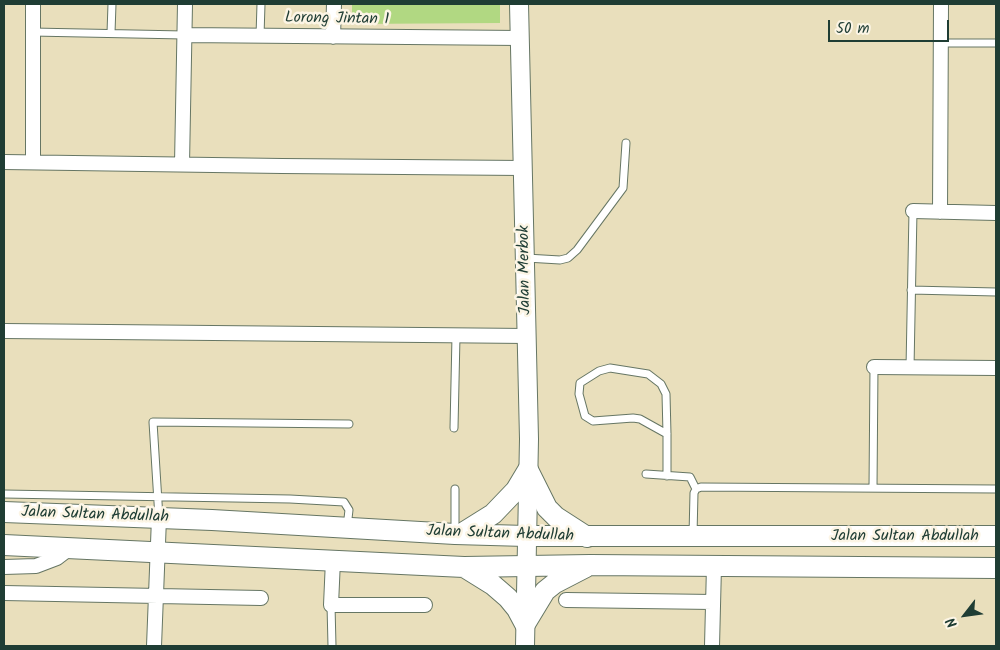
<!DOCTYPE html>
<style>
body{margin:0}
#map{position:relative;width:1000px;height:650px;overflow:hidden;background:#e9dfbc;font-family:Kalam,sans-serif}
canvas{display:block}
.frame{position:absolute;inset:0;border:5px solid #1f3d34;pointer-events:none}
.north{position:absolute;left:940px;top:590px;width:50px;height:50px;-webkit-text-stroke:4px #fcf5e5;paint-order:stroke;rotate:240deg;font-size:14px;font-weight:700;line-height:20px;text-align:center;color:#1f3d34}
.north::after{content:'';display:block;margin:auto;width:18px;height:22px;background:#1f3d34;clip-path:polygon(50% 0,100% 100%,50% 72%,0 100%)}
.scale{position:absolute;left:828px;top:20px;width:121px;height:22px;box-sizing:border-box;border:2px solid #1f3d34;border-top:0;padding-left:6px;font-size:15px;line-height:18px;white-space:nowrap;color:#1f3d34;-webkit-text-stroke:4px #fcf5e5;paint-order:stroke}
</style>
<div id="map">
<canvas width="1000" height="650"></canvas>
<div class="frame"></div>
<div class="north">N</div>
<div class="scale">50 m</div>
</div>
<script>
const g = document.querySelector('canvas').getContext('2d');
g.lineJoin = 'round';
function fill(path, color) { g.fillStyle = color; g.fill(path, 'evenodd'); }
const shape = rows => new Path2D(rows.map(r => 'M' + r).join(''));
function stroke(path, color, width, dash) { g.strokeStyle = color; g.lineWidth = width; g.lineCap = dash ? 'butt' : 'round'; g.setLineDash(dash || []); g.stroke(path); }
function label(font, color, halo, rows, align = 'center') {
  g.font = font + ' Kalam,sans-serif'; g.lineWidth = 5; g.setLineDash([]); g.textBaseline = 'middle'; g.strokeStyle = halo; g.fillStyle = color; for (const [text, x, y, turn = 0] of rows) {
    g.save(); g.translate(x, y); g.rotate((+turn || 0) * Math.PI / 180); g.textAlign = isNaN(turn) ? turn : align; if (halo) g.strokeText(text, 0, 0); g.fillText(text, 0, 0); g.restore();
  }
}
fill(shape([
 [352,4,500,4,500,23,352,24]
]), '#b1d882');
const service = shape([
 [32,32,184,35],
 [111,33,112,4],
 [260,36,261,4],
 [941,43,996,43],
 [526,258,560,260,568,258,577,250,623,188,626,143],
 [911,290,996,292],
 [910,368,913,211],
 [454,428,456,336],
 [646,474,690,477,696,489],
 [667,476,667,434,666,394,661,384,648,374,610,368,599,371,580,383,579,394,585,416,593,421,633,418,640,419,667,434],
 [873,488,874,367],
 [455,489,455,531],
 [4,494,290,499,344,502,349,510,347,527],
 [159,518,153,422,349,424],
 [693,535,694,493,696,489,701,487,996,489],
 [331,605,332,646]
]);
const minor = shape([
 [33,4,33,162],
 [184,35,520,38],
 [333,37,334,4],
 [4,162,282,166,523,168],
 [182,164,185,4],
 [913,211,996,213],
 [940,212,941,4],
 [4,331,527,336],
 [874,367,996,368],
 [333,560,331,605,425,605],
 [4,567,36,566,57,558,70,548],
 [4,593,261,598],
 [566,600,713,602],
 [154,646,159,518],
 [712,646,714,566]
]);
const tertiary = shape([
 [519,4,529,439,525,646]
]);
const secondary = shape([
 [528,470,547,508,556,517,587,537],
 [4,512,212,520,455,534,526,536,996,536],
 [461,534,493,514,516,490,528,470],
 [4,545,464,567,590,565,996,568],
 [464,567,493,585,508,598,517,609,525,624],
 [525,624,545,591,555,583,586,567]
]);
stroke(service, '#667664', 9);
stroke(minor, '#667664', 16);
stroke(tertiary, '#667664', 20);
stroke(secondary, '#667664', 22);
stroke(service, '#fff', 7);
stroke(minor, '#fff', 14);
stroke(tertiary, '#fff', 18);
stroke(secondary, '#fff', 20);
label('16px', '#1f3d34', '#fcf5e5', [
 ["Lorong Jintan 1",337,20,1],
 ["Jalan Merbok",526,270,-91],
 ["Jalan Sultan Abdullah",95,516,2],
 ["Jalan Sultan Abdullah",500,535,2],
 ["Jalan Sultan Abdullah",905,537]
]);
</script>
